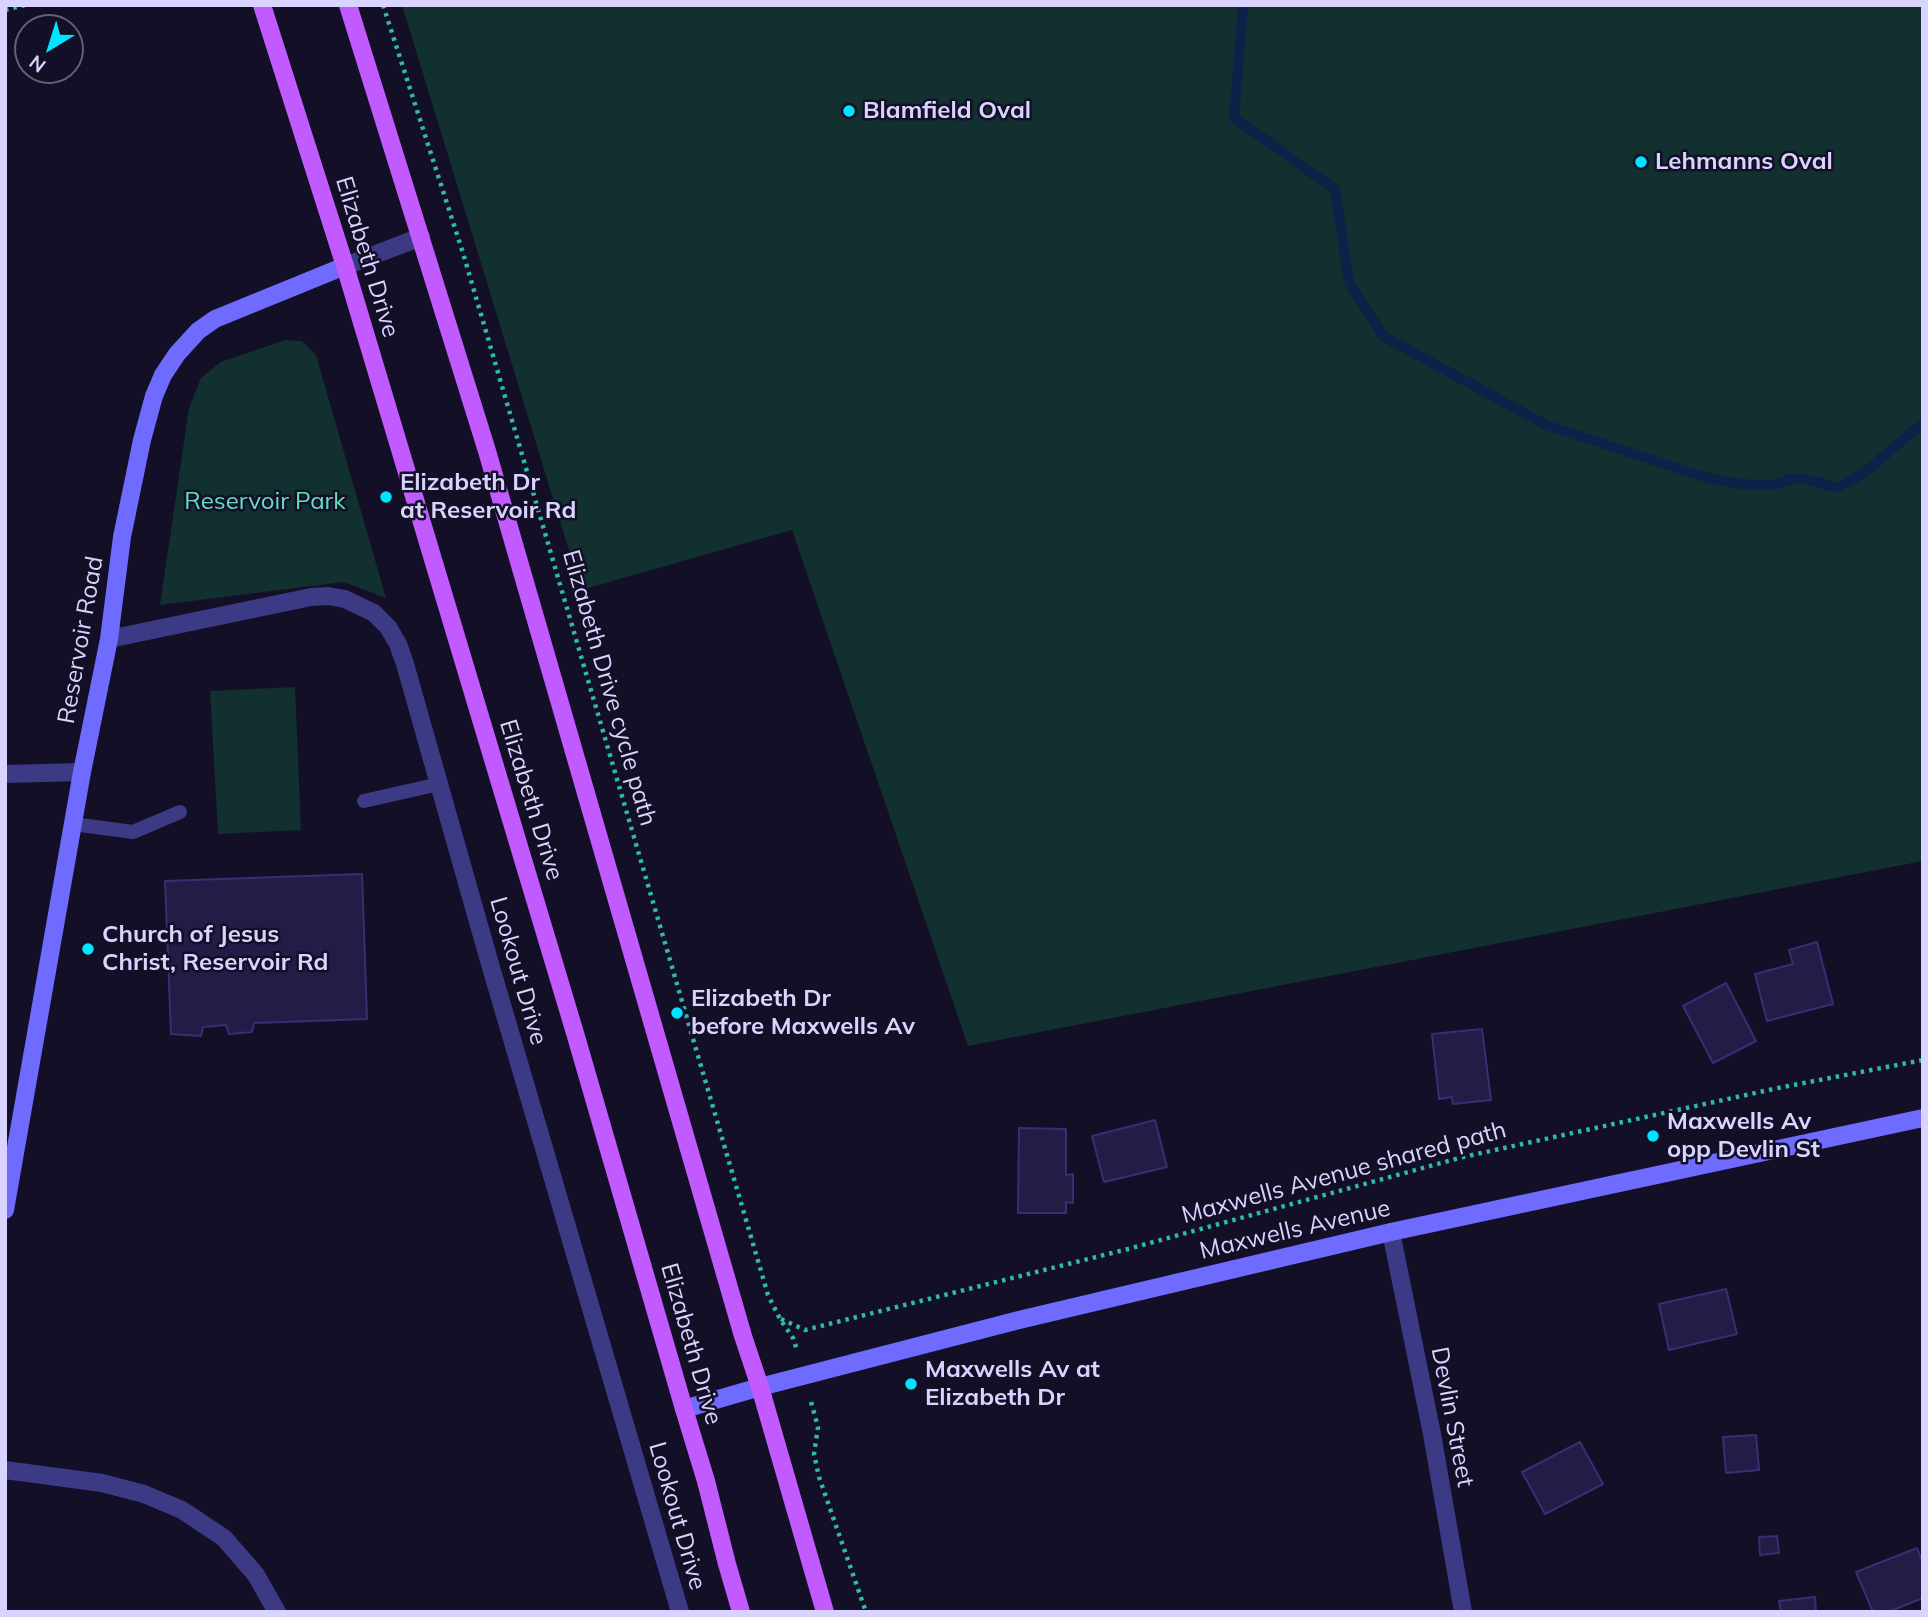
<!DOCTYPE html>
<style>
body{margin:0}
#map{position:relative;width:1928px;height:1617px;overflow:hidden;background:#130f26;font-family:Mulish,sans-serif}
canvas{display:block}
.frame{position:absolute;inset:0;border:7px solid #d9d4ff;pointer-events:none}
.north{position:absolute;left:14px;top:14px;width:70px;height:70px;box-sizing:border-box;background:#130f26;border:2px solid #625e7d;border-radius:50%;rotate:218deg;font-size:19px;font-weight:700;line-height:28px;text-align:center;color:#d9d4ff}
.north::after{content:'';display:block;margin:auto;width:24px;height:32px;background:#00e5ff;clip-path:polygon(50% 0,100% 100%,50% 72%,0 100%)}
</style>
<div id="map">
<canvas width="1928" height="1617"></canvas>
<div class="frame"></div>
<div class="north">N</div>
</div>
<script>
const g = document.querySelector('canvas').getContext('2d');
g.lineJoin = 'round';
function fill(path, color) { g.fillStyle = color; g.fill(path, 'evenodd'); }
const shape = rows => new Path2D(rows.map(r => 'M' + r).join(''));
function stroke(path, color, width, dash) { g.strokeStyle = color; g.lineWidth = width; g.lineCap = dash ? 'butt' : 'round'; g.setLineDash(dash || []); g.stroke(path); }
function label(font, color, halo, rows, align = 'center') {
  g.font = font + ' Mulish,sans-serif'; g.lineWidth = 5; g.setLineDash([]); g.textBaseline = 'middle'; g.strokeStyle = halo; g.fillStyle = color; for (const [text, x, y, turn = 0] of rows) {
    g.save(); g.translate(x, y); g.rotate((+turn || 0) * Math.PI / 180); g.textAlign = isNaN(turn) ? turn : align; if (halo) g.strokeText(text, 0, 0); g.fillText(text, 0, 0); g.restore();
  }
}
fill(shape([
 [402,5,1923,5,1923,861,968,1046,792,530,581,590],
 [285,340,302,341,316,355,386,598,344,582,160,605,189,408,201,378,221,362],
 [295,687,301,830,218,834,210,691]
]), '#12302f');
stroke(shape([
 [1243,5,1234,118,1335,189,1349,282,1383,336,1546,425,1708,478,1739,484,1774,485,1794,478,1815,481,1836,488,1864,473,1913,431,1923,424]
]), '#0c2248', 10);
const building = shape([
 [362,874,367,1019,254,1023,252,1032,229,1034,226,1025,203,1027,201,1036,171,1034,165,881,362,874],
 [1817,942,1833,1004,1767,1021,1755,974,1793,964,1789,950,1817,942],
 [1726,983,1756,1041,1713,1063,1683,1006,1726,983],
 [1482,1029,1491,1100,1453,1104,1452,1097,1439,1099,1432,1034,1482,1029],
 [1155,1120,1167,1167,1104,1182,1092,1136,1155,1120],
 [1019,1128,1066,1129,1066,1175,1073,1174,1073,1203,1066,1202,1066,1213,1018,1213,1019,1128],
 [1726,1289,1737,1334,1669,1350,1659,1304,1726,1289],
 [1756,1435,1759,1470,1726,1473,1723,1437,1756,1435],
 [1580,1442,1603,1484,1545,1514,1522,1472,1580,1442],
 [1777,1536,1779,1553,1760,1555,1759,1537,1777,1536],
 [1917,1548,1923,1563,1923,1598,1888,1612,1873,1612,1856,1572,1917,1548],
 [1815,1597,1816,1612,1781,1612,1779,1601,1815,1597]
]);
fill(building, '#241b47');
stroke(building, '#3b2d73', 2);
stroke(shape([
 [383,5,463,253,768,1295,780,1319,793,1338,797,1350],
 [5,10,25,5],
 [781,1319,805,1330,1128,1249,1463,1157,1778,1088,1923,1060],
 [811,1402,818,1427,814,1454,819,1477,866,1612]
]), '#2fb8b0', 4.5, [3.5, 5]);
stroke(shape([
 [364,801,439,784],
 [73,824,133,832,180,812]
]), '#3d3a85', 14);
stroke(shape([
 [345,266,421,237],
 [109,639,311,597,328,596,345,599,374,613,388,627,398,644,405,664,490,964,680,1612],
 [5,774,82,772],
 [1391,1232,1432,1434,1463,1612],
 [5,1470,102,1483,144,1494,182,1510,224,1538,256,1575,277,1612]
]), '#3d3a85', 18);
stroke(shape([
 [5,1210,82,772,109,639,122,537,142,440,154,396,163,375,177,354,198,331,215,319,345,266],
 [684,1409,760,1387,1019,1320,1391,1232,1923,1118]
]), '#6f6bff', 18);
stroke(shape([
 [262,5,345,266,575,1033,684,1409,706,1481,727,1564,741,1612],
 [348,5,487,451,743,1336,760,1387,825,1612]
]), '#c25bff', 18);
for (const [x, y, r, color] of [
 [849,111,7,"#00e5ff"],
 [1641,162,7,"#00e5ff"],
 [386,497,7,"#00e5ff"],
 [88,949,7,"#00e5ff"],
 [677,1013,7,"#00e5ff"],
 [1653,1136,7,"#00e5ff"],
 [911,1384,7,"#00e5ff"]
]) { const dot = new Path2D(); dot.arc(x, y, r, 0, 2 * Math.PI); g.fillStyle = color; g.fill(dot); stroke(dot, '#130f26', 2.5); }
label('bold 24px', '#d9d4ff', '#130f26', [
 ["Blamfield Oval",863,111],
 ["Lehmanns Oval",1655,162],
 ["Elizabeth Dr",400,483],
 ["at Reservoir Rd",400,511],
 ["Church of Jesus",102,935],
 ["Christ, Reservoir Rd",102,963],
 ["Elizabeth Dr",691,999],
 ["before Maxwells Av",691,1027],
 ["Maxwells Av",1667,1122],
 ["opp Devlin St",1667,1150],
 ["Maxwells Av at",925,1370],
 ["Elizabeth Dr",925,1398]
], 'left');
label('24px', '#d9d4ff', '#130f26', [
 ["Elizabeth Drive",367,257,73],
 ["Reservoir Road",81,640,-80],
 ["Elizabeth Drive cycle path",609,688,74],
 ["Elizabeth Drive",531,800,73],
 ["Lookout Drive",518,971,74],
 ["Maxwells Avenue shared path",1344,1173,-15],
 ["Maxwells Avenue",1295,1230,-13],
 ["Elizabeth Drive",691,1344,74],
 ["Devlin Street",1452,1417,79],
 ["Lookout Drive",677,1516,74]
]);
label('24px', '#5fe0c0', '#130f26', [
 ["Reservoir Park",265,502]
]);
</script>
